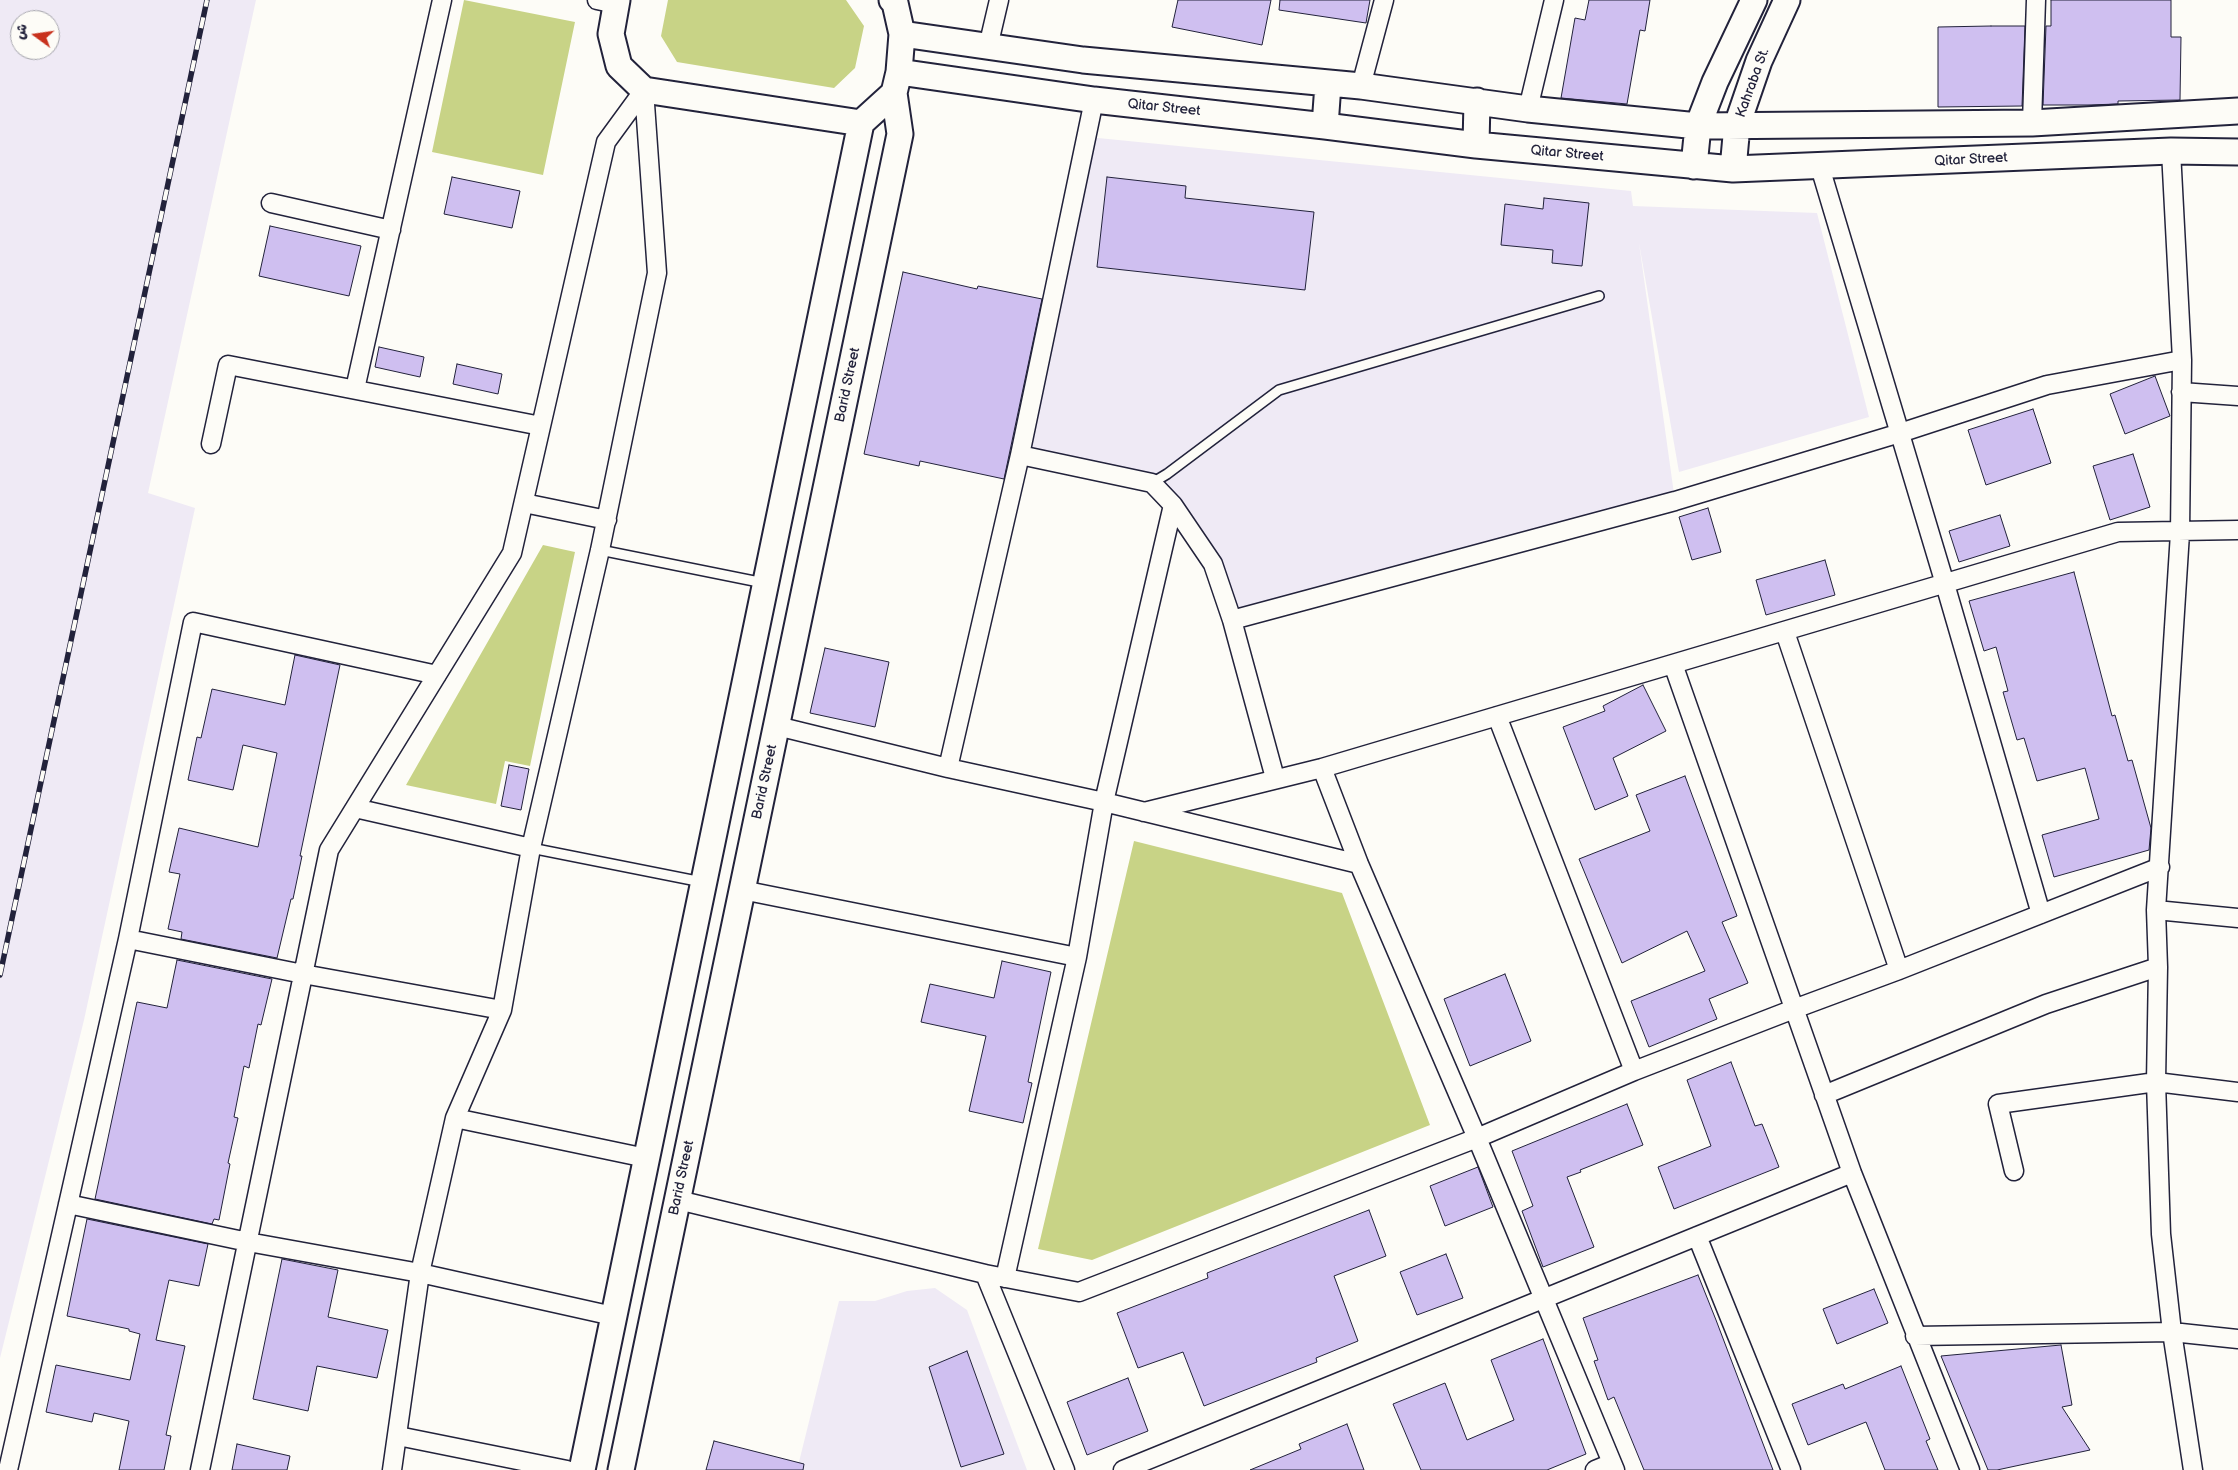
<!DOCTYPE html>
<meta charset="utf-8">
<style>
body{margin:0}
#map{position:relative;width:2238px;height:1470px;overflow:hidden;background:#fdfcf7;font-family:"Balsamiq Sans","Playpen Sans Arabic",sans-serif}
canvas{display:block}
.north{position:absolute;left:10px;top:10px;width:50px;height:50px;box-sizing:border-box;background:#fdfcf7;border:1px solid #a5a5ac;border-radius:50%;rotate:284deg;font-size:14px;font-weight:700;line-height:20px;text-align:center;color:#22223b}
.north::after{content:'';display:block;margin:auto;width:18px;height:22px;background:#c8321e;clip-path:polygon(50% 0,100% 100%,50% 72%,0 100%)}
</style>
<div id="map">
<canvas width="2238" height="1470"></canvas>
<div class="north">ش</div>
</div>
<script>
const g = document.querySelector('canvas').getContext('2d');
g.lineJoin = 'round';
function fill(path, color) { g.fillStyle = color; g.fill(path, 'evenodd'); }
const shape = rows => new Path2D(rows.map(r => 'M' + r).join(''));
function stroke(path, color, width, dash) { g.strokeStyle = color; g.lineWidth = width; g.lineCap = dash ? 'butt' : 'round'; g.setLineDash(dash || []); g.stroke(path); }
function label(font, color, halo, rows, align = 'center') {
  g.font = font + ' "Balsamiq Sans",sans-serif'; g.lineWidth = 5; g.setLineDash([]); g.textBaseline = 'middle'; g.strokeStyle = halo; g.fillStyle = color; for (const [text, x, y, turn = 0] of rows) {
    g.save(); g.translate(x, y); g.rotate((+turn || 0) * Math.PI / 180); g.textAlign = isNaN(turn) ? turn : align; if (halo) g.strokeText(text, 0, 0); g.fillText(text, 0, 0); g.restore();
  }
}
fill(shape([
 [0,0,256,0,148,493,195,508,84,1020,0,1358],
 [20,20,50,20,50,50,20,50],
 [1088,137,1631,191,1633,206,1817,213,1869,417,1679,472,1639,243,1675,501,1232,620,1213,564,1152,483,1020,455],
 [935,1288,967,1310,1027,1470,797,1470,839,1301,875,1301,907,1291]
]), '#efeaf5');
fill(shape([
 [464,0,575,22,543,175,432,152],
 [668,0,846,0,864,26,855,68,834,88,677,62,661,36],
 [543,545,575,552,530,766,505,761,496,804,406,785],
 [1134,841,1342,893,1430,1125,1092,1260,1038,1249]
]), '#c8d386');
const building = shape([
 [1178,0,1271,0,1262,45,1172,27,1178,0],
 [1280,0,1370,0,1366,23,1279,10,1280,0],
 [1589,0,1650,0,1645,31,1640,30,1627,104,1561,98,1575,18,1585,20,1589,0],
 [2051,0,2171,0,2171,37,2181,37,2180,100,2118,101,2118,104,2088,105,2043,105,2046,26,2051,26,2051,0],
 [1991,26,2025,26,2022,106,1938,107,1938,27,1991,26],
 [452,177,520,191,512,228,444,214,452,177],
 [1107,177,1186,186,1185,198,1314,212,1305,290,1097,267,1107,177],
 [1544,198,1589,203,1582,266,1552,263,1553,250,1501,245,1505,204,1543,209,1544,198],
 [270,226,361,246,349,296,259,276,270,226],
 [903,272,977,289,978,286,1042,299,1004,479,920,461,919,466,864,454,903,272],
 [379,347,424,357,420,377,375,367,379,347],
 [457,364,502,374,498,394,453,384,457,364],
 [2155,376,2170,416,2125,434,2110,394,2155,376],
 [2033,409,2051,463,1986,485,1968,430,2033,409],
 [2133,454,2150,507,2110,520,2093,466,2133,454],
 [1708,508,1721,552,1692,560,1679,517,1708,508],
 [2000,515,2010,546,1959,562,1949,531,2000,515],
 [1825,560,1835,595,1766,615,1756,580,1825,560],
 [2074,572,2112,716,2115,715,2128,761,2132,760,2151,828,2149,850,2054,877,2042,835,2099,819,2085,768,2037,781,2024,738,2017,740,2003,692,2008,691,1996,647,1984,651,1969,601,2074,572],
 [825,648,889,662,875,727,810,713,825,648],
 [295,655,340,665,300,856,302,856,293,899,291,899,277,958,181,939,182,932,168,929,180,874,169,872,179,828,258,847,277,753,243,745,233,790,188,780,197,737,201,738,212,689,285,705,295,655],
 [1643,685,1666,731,1613,758,1628,796,1595,810,1563,727,1605,711,1603,706,1643,685],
 [509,765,529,769,521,810,501,806,509,765],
 [1685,776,1737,916,1722,922,1748,983,1709,999,1717,1019,1649,1047,1631,1001,1705,971,1687,931,1622,963,1579,859,1650,831,1636,795,1685,776],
 [177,960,272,979,261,1025,258,1024,249,1068,244,1066,234,1117,238,1118,228,1163,230,1164,219,1220,214,1219,212,1224,95,1199,137,1002,167,1008,177,960],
 [1002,961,1051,972,1028,1082,1032,1083,1023,1123,969,1111,986,1036,921,1022,930,984,994,998,1002,961],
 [1505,974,1531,1041,1470,1066,1444,999,1505,974],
 [1731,1062,1755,1126,1762,1124,1779,1167,1674,1209,1658,1167,1711,1146,1687,1080,1731,1062],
 [1627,1104,1643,1145,1580,1170,1581,1172,1567,1177,1594,1247,1543,1267,1522,1211,1533,1206,1512,1151,1627,1104],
 [1478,1167,1493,1207,1445,1226,1430,1186,1478,1167],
 [1369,1210,1386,1256,1334,1276,1358,1341,1316,1358,1317,1362,1204,1406,1183,1352,1138,1368,1117,1313,1208,1278,1207,1273,1369,1210],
 [87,1219,208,1244,199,1286,169,1280,156,1340,185,1346,166,1435,171,1436,164,1470,119,1470,129,1421,94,1413,92,1422,46,1412,56,1365,130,1380,140,1334,129,1331,129,1329,67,1316,87,1219],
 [1446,1254,1463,1298,1417,1315,1400,1272,1446,1254],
 [282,1259,338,1270,328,1317,388,1330,377,1378,317,1366,308,1411,253,1399,282,1259],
 [1698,1275,1716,1320,1773,1470,1644,1470,1614,1397,1608,1400,1594,1361,1598,1360,1583,1318,1698,1275],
 [1874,1289,1888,1323,1837,1344,1823,1309,1874,1289],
 [1543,1339,1586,1454,1547,1470,1421,1470,1393,1404,1445,1383,1467,1440,1514,1420,1491,1360,1543,1339],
 [2061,1345,2072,1405,2062,1407,2090,1450,1997,1470,1988,1470,1941,1356,2061,1345],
 [967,1351,1004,1454,961,1467,929,1367,967,1351],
 [1901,1366,1930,1439,1926,1441,1938,1470,1885,1470,1866,1422,1808,1445,1792,1404,1843,1384,1845,1389,1901,1366],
 [1128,1378,1148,1431,1087,1455,1067,1402,1128,1378],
 [1347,1424,1364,1470,1250,1470,1301,1449,1299,1444,1347,1424],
 [714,1441,804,1464,803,1470,706,1470,714,1441],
 [237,1444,290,1456,287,1470,232,1470,237,1444]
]);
fill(building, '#cfbff0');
stroke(building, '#22223b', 1);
const service = shape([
 [1152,483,1167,474,1279,390,1599,296],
 [600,550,764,583],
 [531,848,702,882]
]);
const minor = shape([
 [597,0,616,4],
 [988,47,999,0],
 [1361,86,1384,0],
 [1528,109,1554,0],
 [2032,123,2036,0],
 [2171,151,2182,360,2180,533,2156,910,2158,967,2156,1082,2161,1234,2172,1332,2193,1470],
 [1820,167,1945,584,2041,914],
 [271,203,391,230],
 [355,389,442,0],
 [2181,392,2238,396],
 [211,444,228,365,541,426],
 [1020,455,1152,483,1173,505,1213,564,1232,620,1275,778],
 [524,503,607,520],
 [1232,620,1675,501,1900,433,2047,385,2182,360],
 [1785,632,1899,970],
 [1673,664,1852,1173,1970,1470],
 [1497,716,1634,1071],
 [777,726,948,768,1104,802,1359,864],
 [948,768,1020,455,1094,100],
 [1322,768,1359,864,1477,1138,1615,1470],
 [355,808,531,848],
 [1144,812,1322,768,2118,532,2238,530],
 [742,890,1077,957],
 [2156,910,2238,918],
 [128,939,303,974,502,1010],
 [1824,1095,2046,1004,2158,967],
 [455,1118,646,1158],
 [2014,1171,1998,1104,2156,1082,2238,1092],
 [678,1200,985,1274,1065,1470],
 [68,1204,248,1242,420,1273,613,1316],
 [1697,1236,1791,1470],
 [985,1274,1079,1292,1477,1138,1634,1071,1794,1009,1899,970,2160,867],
 [1005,1278,1077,957,1104,802,1173,505],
 [1915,1336,2172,1332,2238,1339],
 [398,1436,567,1470],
 [8,1470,128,939,193,622,437,675],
 [200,1470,329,850,512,553,606,142,644,90],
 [392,1470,420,1273,455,1118,502,1010,531,848,600,550,657,273,644,90],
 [1123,1470,1852,1173],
 [1595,1470,1612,1463]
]);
const secondary = shape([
 [617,0,611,34,619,66,644,90,861,123,894,93,899,72,902,34,895,3,892,0],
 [902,34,1083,60,1361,86,1528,109,1698,126,2032,123,2238,111],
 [899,72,1094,100,1325,126,1476,145,1733,169,2171,151,2238,152],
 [1325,126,1328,84],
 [1476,145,1477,101],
 [1694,166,1698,126,1715,82,1754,0],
 [1733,169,1737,125,1759,61,1787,0],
 [582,1470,861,123],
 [621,1470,900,134,894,93]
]);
stroke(service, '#22223b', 12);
stroke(minor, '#22223b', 21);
stroke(secondary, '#22223b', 29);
stroke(service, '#fdfcf7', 9);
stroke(minor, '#fdfcf7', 18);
stroke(secondary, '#fdfcf7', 25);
const rail = shape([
 [0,975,207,0]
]);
stroke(rail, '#22223b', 5.5);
stroke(rail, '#fdfcf7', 4, [11]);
label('14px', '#22223b', '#fdfcf7', [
 ["Kahraba St.",1753,83,-70],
 ["Qitar Street",1164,108,6],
 ["Qitar Street",1567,154,5],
 ["Qitar Street",1971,160,-3],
 ["Barid Street",848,385,-78],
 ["Barid Street",765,782,-78],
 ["Barid Street",682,1178,-78]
]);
</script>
